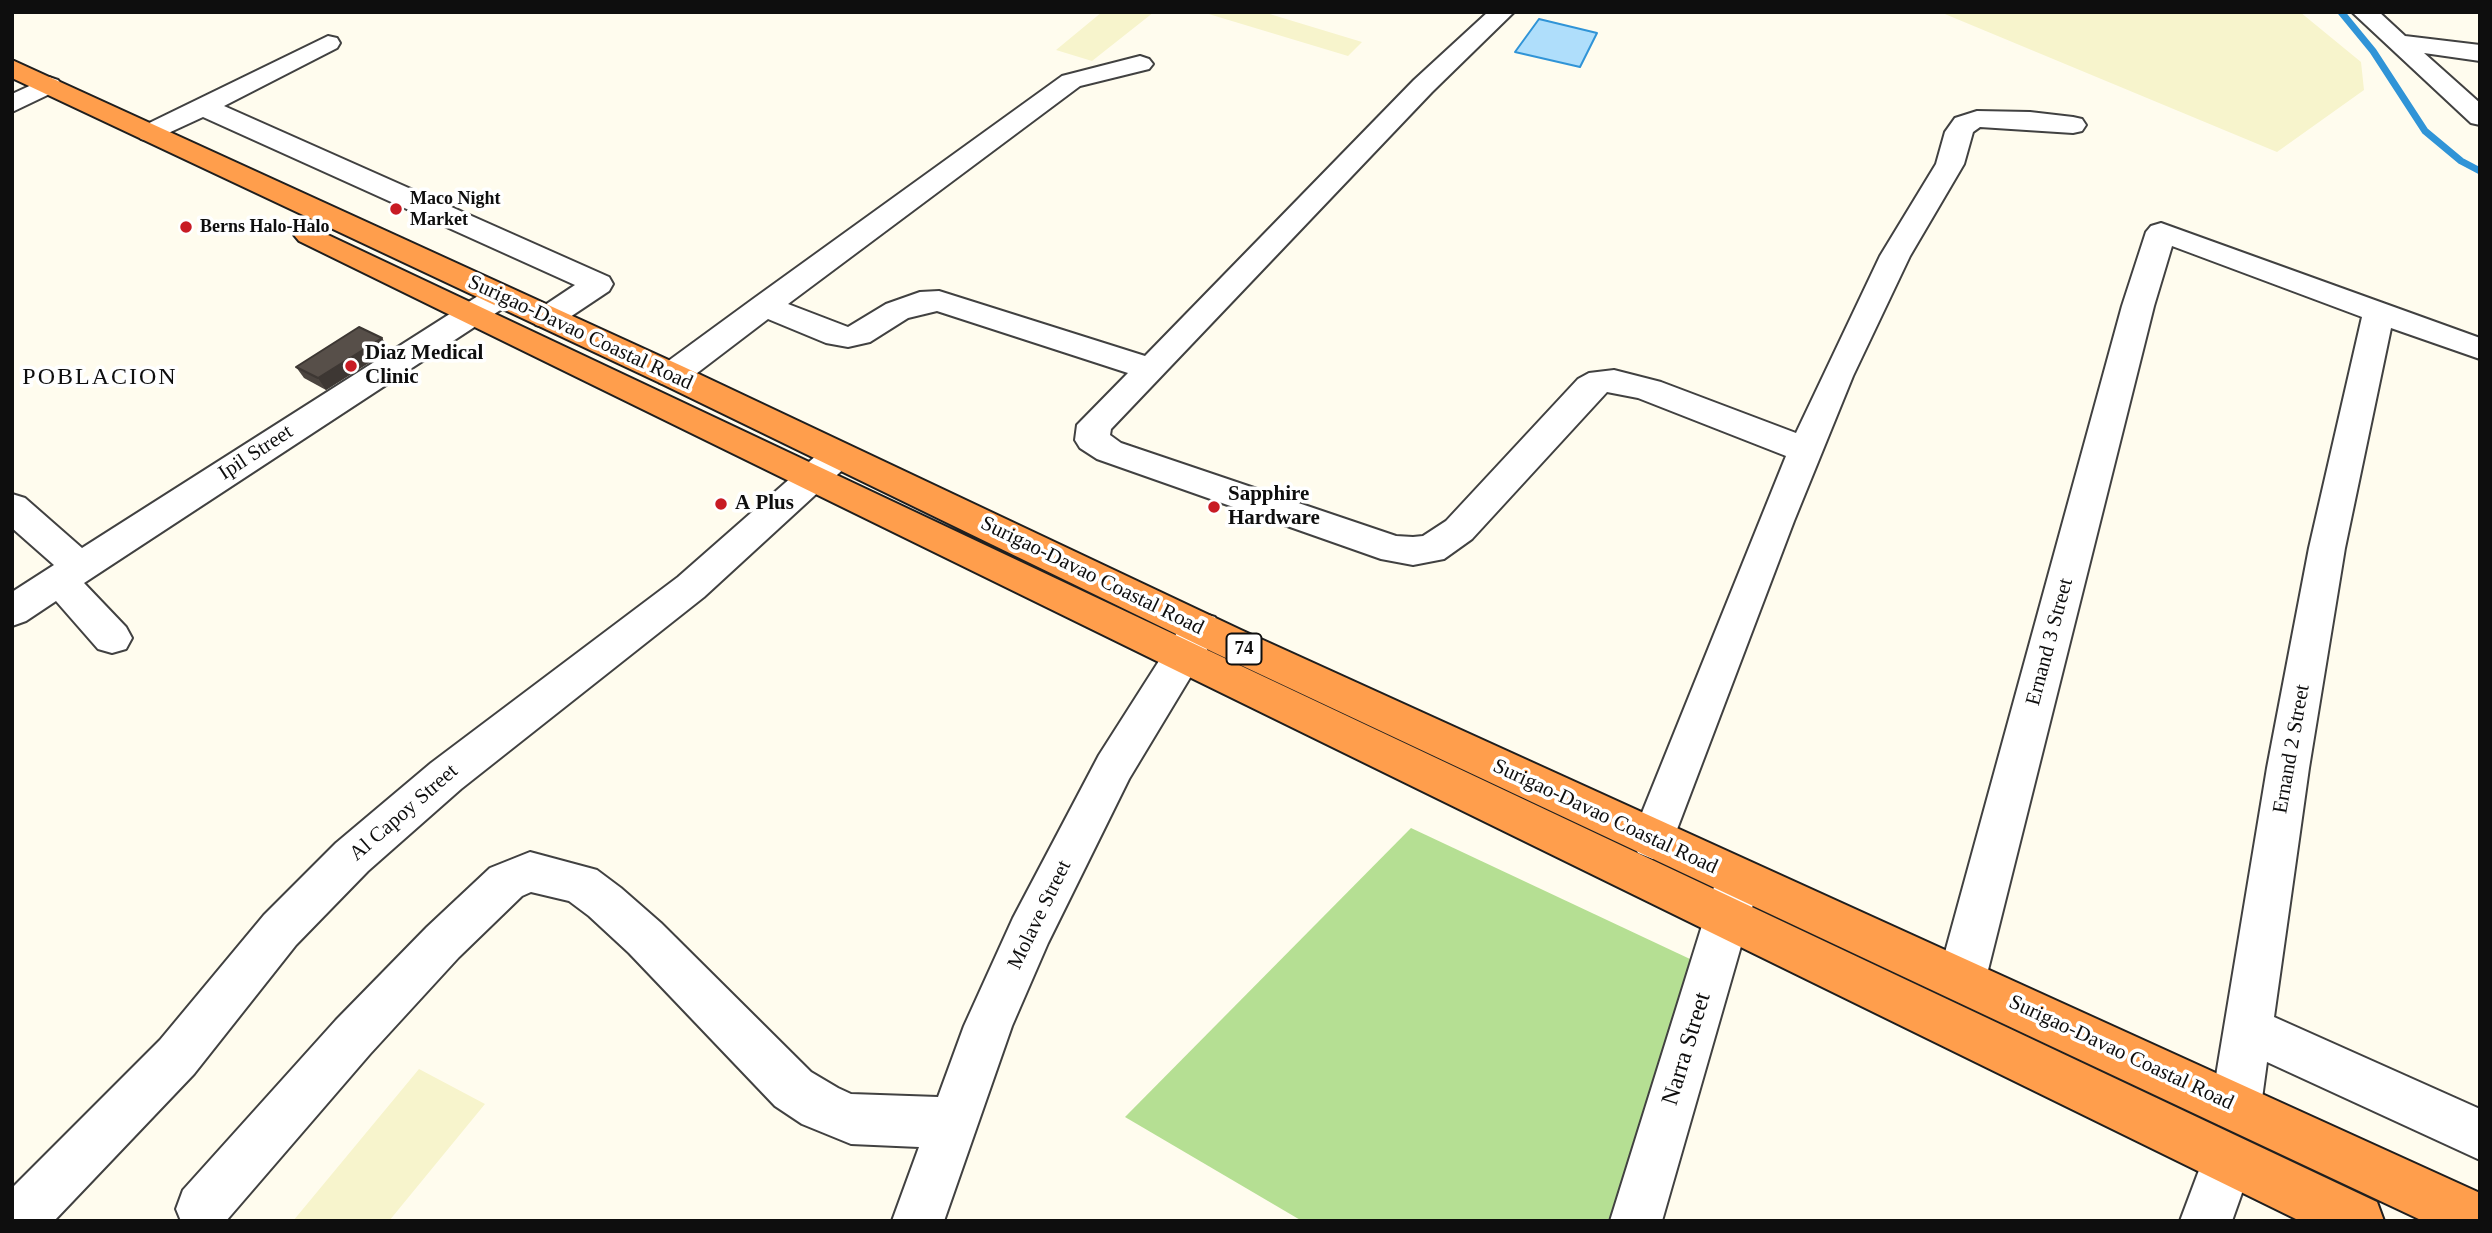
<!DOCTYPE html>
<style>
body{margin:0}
#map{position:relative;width:2492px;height:1233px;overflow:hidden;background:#fffcee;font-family:Georgia,serif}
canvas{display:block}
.frame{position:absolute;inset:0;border:14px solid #0e0e0e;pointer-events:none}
</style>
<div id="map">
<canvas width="2492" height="1233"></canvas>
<div class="frame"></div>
</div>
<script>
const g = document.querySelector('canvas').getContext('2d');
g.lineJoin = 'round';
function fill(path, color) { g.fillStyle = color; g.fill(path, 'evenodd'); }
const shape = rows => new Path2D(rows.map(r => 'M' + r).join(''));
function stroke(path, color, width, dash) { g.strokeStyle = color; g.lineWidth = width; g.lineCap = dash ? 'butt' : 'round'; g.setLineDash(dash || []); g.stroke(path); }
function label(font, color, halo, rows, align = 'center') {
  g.font = font + ' Georgia,serif'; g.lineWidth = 7; g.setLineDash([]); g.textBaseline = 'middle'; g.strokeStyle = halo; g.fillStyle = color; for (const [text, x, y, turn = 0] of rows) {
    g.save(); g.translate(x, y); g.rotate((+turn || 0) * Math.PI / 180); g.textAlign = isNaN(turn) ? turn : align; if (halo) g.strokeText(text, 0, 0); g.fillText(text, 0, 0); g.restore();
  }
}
fill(shape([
 [1102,12,1154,12,1092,61,1056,50],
 [1202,12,1263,12,1362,42,1348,56],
 [1940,12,2300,12,2361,62,2364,90,2277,152],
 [419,1069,485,1104,389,1221,293,1221]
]), '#f7f4cc');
fill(shape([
 [1411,828,1690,959,1617,1221,1302,1221,1125,1117]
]), '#b5df93');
const water = shape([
 [1539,19,1597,33,1580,67,1515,52,1539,19]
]);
fill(water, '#afdefb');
stroke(water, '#3094d7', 2);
stroke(shape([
 [2341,12,2373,51,2425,131,2461,161,2480,171]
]), '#3094d7', 7);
const minor = shape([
 [1488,12,1514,12,1432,92,1111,429,1110,435,1121,443,1396,536,1413,537,1423,536,1446,521,1578,379,1589,373,1614,370,1661,382,1796,433,1880,256,1936,164,1945,132,1955,118,1977,111,2030,112,2073,117,2082,119,2086,125,2082,131,2073,133,1980,127,1973,132,1964,164,1910,256,1853,376,1794,521,1668,853,1653,859,1638,853,1631,840,1786,456,1638,398,1607,392,1472,539,1444,559,1413,565,1381,559,1097,459,1080,448,1075,440,1077,425,1128,373,937,311,908,318,870,342,848,347,826,343,768,319,684,383,672,386,660,383,656,375,660,367,753,299,1062,76,1140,56,1149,59,1153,64,1149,69,1080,86,788,304,848,327,886,304,920,292,939,291,1145,356,1414,80,1488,12],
 [2352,12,2379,12,2405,36,2480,45,2480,61,2424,53,2480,103,2480,125,2471,123,2352,12],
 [328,36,337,38,340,43,337,48,224,106,609,277,613,284,609,291,558,325,547,328,536,325,531,318,536,311,575,285,203,117,151,141,141,139,137,133,141,127,328,36],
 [49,77,58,80,62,85,58,90,12,112,12,94,49,77],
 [2161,223,2480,338,2480,359,2391,328,2345,548,2309,768,2274,1017,2480,1109,2480,1160,2267,1062,2261,1106,2254,1124,2236,1131,2218,1124,2211,1106,2267,768,2309,548,2362,317,2172,246,2154,306,1986,978,1979,994,1962,1000,1945,994,1938,978,2122,306,2146,232,2151,226,2161,223],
 [500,286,511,289,515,296,511,303,84,583,126,627,132,638,126,649,112,653,98,649,56,601,26,621,12,626,12,592,54,565,12,528,12,494,25,498,82,548,489,289,500,286],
 [838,443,850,447,855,455,850,463,704,597,461,789,368,871,296,945,194,1074,54,1221,12,1221,12,1188,160,1040,264,915,336,843,431,763,678,577,826,447,838,443],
 [1201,613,1215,617,1220,628,1129,779,1048,943,1012,1026,944,1221,892,1221,919,1147,851,1144,802,1124,775,1106,629,953,589,916,569,901,531,892,522,896,459,957,370,1054,226,1221,181,1221,176,1209,183,1190,336,1020,427,927,490,868,530,852,597,870,621,888,661,923,811,1072,838,1088,851,1094,938,1097,964,1026,1013,918,1099,755,1187,617,1201,613],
 [1736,867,1752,873,1758,887,1662,1221,1610,1221,1714,887,1720,873,1736,867],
 [2228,1133,2246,1141,2254,1159,2232,1221,2180,1221,2210,1141,2228,1133]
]);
const highway = shape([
 [12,60,684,367,1241,630,2480,1193,2480,1221,2423,1221,1213,652,660,383,12,78,12,60],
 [309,226,2377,1202,2384,1221,2300,1221,299,241,294,235,299,229,309,226]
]);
stroke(minor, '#414141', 4);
stroke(highway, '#1f1f1f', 4);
fill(minor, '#fff');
fill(highway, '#ff9e4c');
fill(shape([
 [382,338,389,350,326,390,304,378,296,367]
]), '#4b443f');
fill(shape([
 [382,338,389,350,326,390,318,378]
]), '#3d3733');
const building = shape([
 [359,327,382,338,318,378,296,367,359,327]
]);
fill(building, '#574f49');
stroke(building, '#3d3733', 2);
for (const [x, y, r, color] of [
 [396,209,7,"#c81b23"],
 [186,227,7,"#c81b23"],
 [351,366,7,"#c81b23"],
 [721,504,7,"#c81b23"],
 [1214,507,7,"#c81b23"]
]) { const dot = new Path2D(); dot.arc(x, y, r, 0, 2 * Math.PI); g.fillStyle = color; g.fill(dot); stroke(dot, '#fff', 2.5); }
label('bold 18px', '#0e0e0e', '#fff', [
 ["Maco Night",410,199],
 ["Market",410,220],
 ["Berns Halo-Halo",200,227]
], 'left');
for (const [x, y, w] of [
 [1244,649,35]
]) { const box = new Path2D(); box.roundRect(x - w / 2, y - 15.5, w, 31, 5); g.fillStyle = '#fff'; g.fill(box); stroke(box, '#0e0e0e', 2); }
label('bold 19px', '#0e0e0e', null, [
 ["74",1244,649]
]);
label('21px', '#0e0e0e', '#fff', [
 ["Surigao-Davao Coastal Road",580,333,25],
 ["Ipil Street",256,453,-33],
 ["Surigao-Davao Coastal Road",1092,576,26],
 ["Ernand 3 Street",2050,642,-75],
 ["Ernand 2 Street",2292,749,-80],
 ["Al Capoy Street",404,813,-41],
 ["Surigao-Davao Coastal Road",1605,817,25],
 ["Molave Street",1040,915,-64],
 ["Surigao-Davao Coastal Road",2121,1053,25]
]);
label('bold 21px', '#0e0e0e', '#fff', [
 ["Diaz Medical",365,354],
 ["Clinic",365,378],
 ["Sapphire",1228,495],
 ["Hardware",1228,519],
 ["A Plus",735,504]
], 'left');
g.letterSpacing = '2px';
label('24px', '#0e0e0e', '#fff', [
 ["POBLACION",100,378]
]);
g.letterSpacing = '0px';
label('24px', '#0e0e0e', '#fff', [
 ["Narra Street",1687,1049,-73]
]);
</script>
